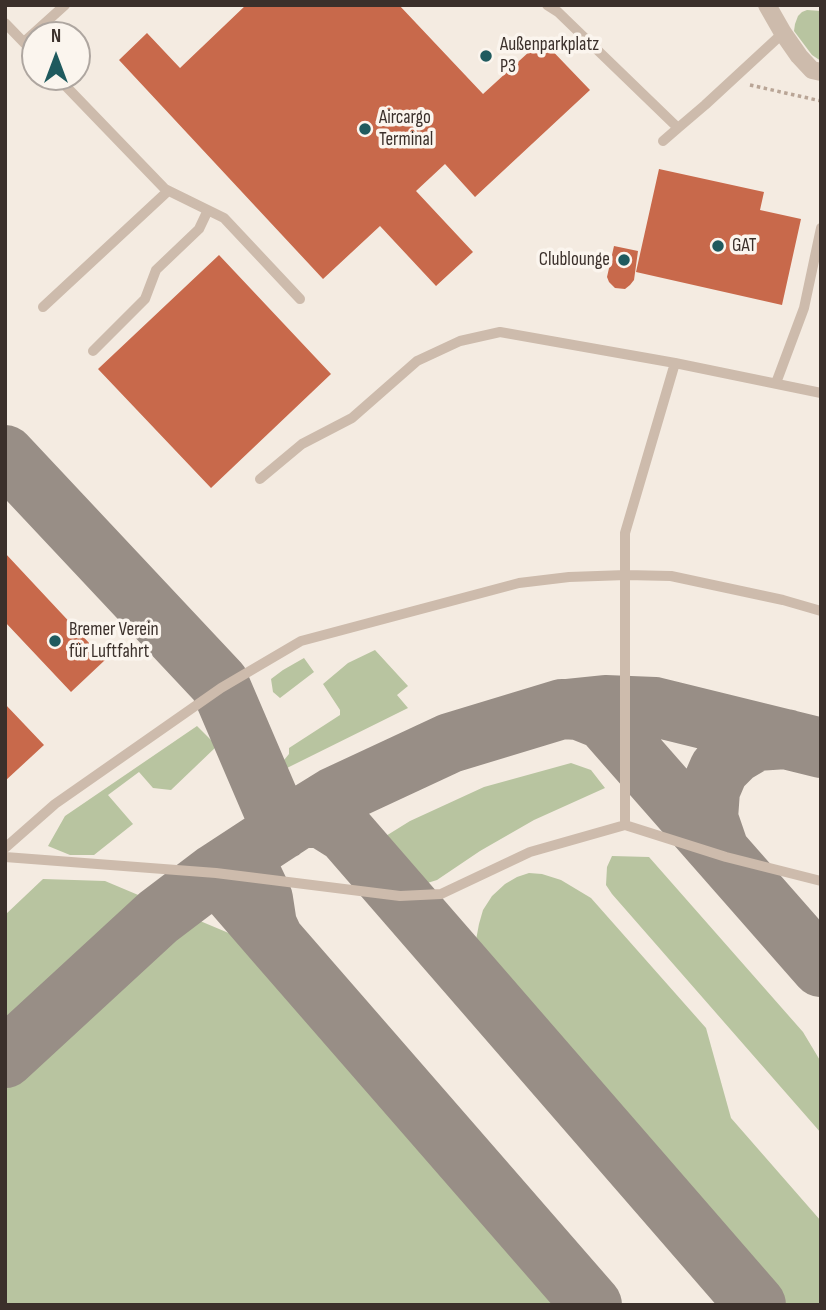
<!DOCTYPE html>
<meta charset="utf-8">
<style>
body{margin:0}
#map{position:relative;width:826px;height:1310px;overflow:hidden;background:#f4ebe1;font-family:"Sofia Sans Condensed",sans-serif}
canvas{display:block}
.frame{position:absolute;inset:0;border:7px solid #3b302b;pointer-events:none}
.north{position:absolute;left:21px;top:21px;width:70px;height:70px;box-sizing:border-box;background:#fbf5ee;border:2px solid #aea6a0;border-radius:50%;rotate:0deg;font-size:19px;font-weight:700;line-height:28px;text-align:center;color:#3b302b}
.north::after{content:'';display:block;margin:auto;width:24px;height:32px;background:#1f5a5e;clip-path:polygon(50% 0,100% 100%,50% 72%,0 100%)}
</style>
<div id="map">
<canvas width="826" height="1310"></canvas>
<div class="frame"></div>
<div class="north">N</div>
</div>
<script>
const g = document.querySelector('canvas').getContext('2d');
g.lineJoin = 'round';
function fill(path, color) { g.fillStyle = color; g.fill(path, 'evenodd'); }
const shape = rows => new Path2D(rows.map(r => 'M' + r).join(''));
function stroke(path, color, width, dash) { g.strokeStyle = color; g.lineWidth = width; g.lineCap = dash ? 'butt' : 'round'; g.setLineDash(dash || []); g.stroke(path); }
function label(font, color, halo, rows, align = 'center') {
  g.font = font + ' "Sofia Sans Condensed",sans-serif'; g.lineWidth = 7; g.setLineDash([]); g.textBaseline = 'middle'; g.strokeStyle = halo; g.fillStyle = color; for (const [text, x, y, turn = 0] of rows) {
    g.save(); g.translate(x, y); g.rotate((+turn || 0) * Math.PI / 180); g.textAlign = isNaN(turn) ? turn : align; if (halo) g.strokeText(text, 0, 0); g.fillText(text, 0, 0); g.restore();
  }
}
fill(shape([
 [807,10,821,11,821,61,812,55,794,31,795,24,798,16,802,12],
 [375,650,408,686,397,695,408,708,287,768,284,760,289,754,289,748,340,715,340,710,323,684,348,663],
 [304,658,314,672,280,698,273,692,271,679,283,670],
 [197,726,217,746,171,790,153,788,139,772,108,795,133,824,94,855,70,855,48,846,65,816],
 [571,763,591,770,605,788,534,820,480,851,437,880,421,885,381,839,410,821,484,787],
 [612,856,649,857,803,1032,821,1062,821,1133,612,894,606,885,607,867],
 [529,873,542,874,561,880,591,898,706,1028,731,1118,821,1221,821,1305,787,1305,478,951,476,940,479,924,483,910,492,896,505,884,517,877],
 [43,879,105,881,231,934,557,1305,5,1305,5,915]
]), '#b8c4a0');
stroke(shape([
 [5,455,219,683,282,830],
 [566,709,605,705,655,707,821,748],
 [300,818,322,818,346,833,756,1305],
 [719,850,708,818,710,790,719,769,734,754,756,741,786,739],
 [274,940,267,925,263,899,253,878,244,871,233,869,216,873,274,940,592,1305],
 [5,1058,158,917,216,873,300,818,334,797,450,743,562,709,579,710,604,720,821,967]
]), '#988e86', 60);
fill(shape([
 [246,5,399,5,483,94,542,40,590,90,475,197,445,164,416,191,473,252,436,286,380,226,323,279,119,60,147,33,180,68],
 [659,169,764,192,760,210,801,219,782,305,636,272],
 [614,246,638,251,634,280,630,285,625,289,615,288,609,282,607,277],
 [219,255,331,374,211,488,98,369],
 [5,553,105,660,71,692,5,622],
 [5,704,44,745,5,781]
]), '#c8694b');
stroke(shape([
 [750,85,821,101]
]), '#b9a596', 3.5, [3.5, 3.5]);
stroke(shape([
 [547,5,558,12,678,128,705,105,783,33],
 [5,23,35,54],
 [24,42,65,5],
 [57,77,165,189,224,218,300,299],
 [663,141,678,128],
 [43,307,168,191],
 [93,351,145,299,156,270,199,229,208,210],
 [776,383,804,308,821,228],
 [260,479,302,444,352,418,417,361,460,341,500,332,675,363,821,393],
 [625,825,625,533,675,363],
 [5,848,55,804,221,688,301,641,519,583,569,577,626,575,671,576,783,600,821,611],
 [5,857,216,873,400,896,441,894,530,852,625,825,726,857,821,881]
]), '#cdbbac', 10);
stroke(shape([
 [767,5,783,33,799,56,812,70,821,72]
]), '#cdbbac', 18);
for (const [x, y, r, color] of [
 [486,56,7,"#1f5a5e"],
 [365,129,7,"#1f5a5e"],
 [718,246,7,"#1f5a5e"],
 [624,260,7,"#1f5a5e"],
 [55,641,7,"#1f5a5e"]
]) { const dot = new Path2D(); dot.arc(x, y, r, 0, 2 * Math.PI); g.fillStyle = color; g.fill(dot); stroke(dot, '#fbf5ee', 2.5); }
label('19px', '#3b302b', '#fbf5ee', [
 ["Außenparkplatz",500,45],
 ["P3",500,67],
 ["Aircargo",379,118],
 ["Terminal",379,140],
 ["GAT",732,246],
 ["Clublounge",610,260,"right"],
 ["Bremer Verein",69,630],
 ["für Luftfahrt",69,652]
], 'left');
</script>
